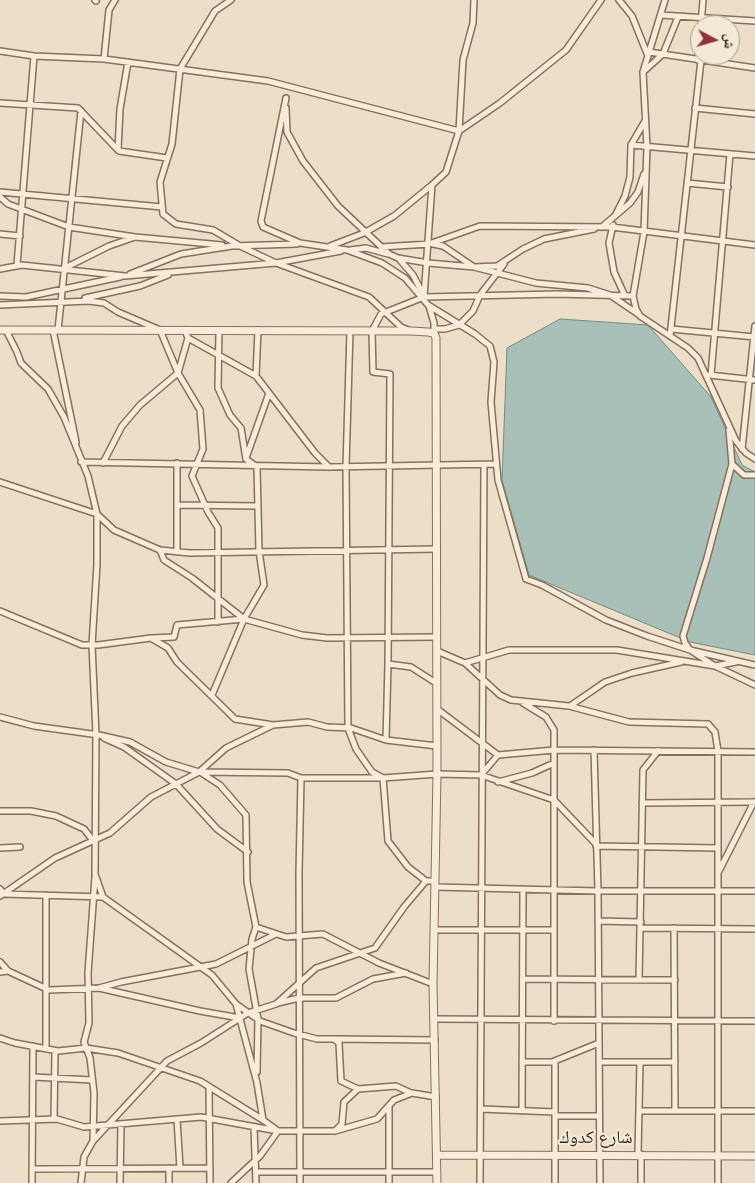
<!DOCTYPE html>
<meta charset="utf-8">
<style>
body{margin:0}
#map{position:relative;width:755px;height:1183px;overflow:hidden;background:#ecdec7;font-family:Spectral,"Noto Naskh Arabic",serif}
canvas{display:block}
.north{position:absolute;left:690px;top:15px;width:50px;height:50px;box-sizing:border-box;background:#f4e9d6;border:1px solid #a99d8d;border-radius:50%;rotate:96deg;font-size:14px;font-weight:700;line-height:20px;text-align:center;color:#382a20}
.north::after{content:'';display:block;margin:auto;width:18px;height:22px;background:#923139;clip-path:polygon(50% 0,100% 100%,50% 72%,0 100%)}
</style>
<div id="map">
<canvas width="755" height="1183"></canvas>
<div class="north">ش</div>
</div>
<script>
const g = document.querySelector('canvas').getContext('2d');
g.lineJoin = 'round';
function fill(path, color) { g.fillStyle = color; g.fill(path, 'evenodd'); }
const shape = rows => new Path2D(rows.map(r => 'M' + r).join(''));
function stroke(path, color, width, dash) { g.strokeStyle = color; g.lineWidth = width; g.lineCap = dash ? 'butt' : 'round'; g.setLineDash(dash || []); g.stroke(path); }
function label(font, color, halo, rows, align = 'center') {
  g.font = font + ' Spectral,"Noto Naskh Arabic",serif'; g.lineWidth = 4.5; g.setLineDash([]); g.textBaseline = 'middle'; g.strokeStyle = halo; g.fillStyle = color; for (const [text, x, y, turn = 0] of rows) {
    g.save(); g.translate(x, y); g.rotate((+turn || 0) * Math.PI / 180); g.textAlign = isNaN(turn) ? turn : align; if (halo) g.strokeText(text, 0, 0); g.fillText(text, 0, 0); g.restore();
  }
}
const water = shape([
 [560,319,648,325,711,397,742,465,755,472,755,655,690,642,529,575,502,480,507,348,560,319]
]);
fill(water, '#a8c0b7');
stroke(water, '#6f8e84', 1);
const minor = shape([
 [95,0,96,1],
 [231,0,215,11,180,69,172,144,160,182,163,214,176,224,213,230,240,246,276,263,369,297,401,327,408,330],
 [619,0,632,16,648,56],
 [665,0,643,72,647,147,644,232,633,296,636,309,640,316,688,348,698,358,736,441,746,453,755,459],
 [661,15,755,21],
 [701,25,703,0],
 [0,51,34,56,104,59,268,81,459,131,463,60,473,23,474,0],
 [649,52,755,68],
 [104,59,109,10,115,0],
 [698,60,700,36],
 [643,72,663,54,678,17],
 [286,98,261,221,263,227,300,243,347,250,382,263,405,278,428,305,475,334,490,346,494,362,491,402,498,480,526,579,542,585,606,620,647,636,690,650,755,665],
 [0,103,78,108,119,151,167,158],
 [286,108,287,132,303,161,338,206,389,254,398,258,428,263,474,267,536,283,588,288,610,295,638,314],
 [695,108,755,114],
 [631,145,755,156],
 [118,150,120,109,128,62],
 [687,183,728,187],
 [0,192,162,207],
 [0,197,8,204,69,227,135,237,222,245],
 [616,214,625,196,630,177,631,145,645,121],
 [613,225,609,243,614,272,625,296],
 [602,227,630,203,638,192,644,174],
 [0,234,20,236],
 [433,244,443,246,474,267,497,266,523,249,544,239,594,229],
 [330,246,364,233,394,216,432,185],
 [381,247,429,244,480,226,612,227,755,245],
 [350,250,366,248,388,254],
 [400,260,413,275,424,296],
 [17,265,34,56],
 [65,268,109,246,135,237],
 [0,269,22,265,125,276,276,263,341,251],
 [130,274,181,254,232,246,297,244],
 [0,296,26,297,120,277],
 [424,297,432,185,446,172,459,131,500,103,566,50,601,0],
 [85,298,140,286,168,275],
 [0,305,89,301,104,303,118,312,160,330,178,373,200,410,203,449,192,476,208,512,218,528,218,622],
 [429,306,434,323,434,332],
 [434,329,445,329,459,325,473,311,480,295,504,264],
 [671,329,755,337],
 [6,330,17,352,21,363,48,389,64,417,88,476,97,514,97,564,92,645,96,734,95,874,103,897,212,975,236,1004,257,1083,263,1120,278,1131,335,1131,377,1119,394,1100,412,1093,436,1097],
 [53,330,76,442],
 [58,330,81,111],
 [258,330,256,376,315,453,329,467],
 [350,331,346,467,348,728,356,749,372,772,383,778,388,841,408,867,426,881,434,881],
 [670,336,701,60],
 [188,338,256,376],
 [709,375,755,380],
 [711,375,730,154],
 [729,430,732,464,707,558,683,636,685,643,690,650,715,666,755,685],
 [742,449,755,326],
 [246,458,269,393],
 [81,462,329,467,496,464],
 [103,463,122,426,140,405,178,373,188,338,185,330],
 [732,464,744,475,755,475],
 [0,482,97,514,114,530,160,550,190,553,437,549],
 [177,505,258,506],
 [160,550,164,560,192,578,244,619],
 [177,552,177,463],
 [0,611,82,645,98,645,151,638,168,648,177,662,235,719,273,725,308,722,327,727,351,728,386,740,437,746],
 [152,638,174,637,177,625,244,619,302,635,327,638,437,637],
 [437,651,465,663,509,650,617,650,715,666,736,662],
 [465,663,500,695,511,700,569,706,629,722,708,724,715,732,718,751,718,1183],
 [436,683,411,667,388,664,390,374,373,372,372,331,381,314,424,297,557,294,633,296],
 [212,695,244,619,264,585,259,551,257,467,246,459,241,428,230,415,218,388,219,330],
 [523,703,546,717,554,730,554,1021],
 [570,706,605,682,632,673,681,662],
 [437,709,498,755],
 [0,717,34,726,99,735,130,742,166,762,199,772,288,773,301,778,383,778,437,774,481,775,554,800,596,844],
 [104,738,124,747,176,784,217,829,248,852],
 [386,740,388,664],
 [594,750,598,891,600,1183],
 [200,772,220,785,246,815,247,882,256,927,286,937,323,934,379,963,433,984],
 [481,775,498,755,554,750,755,752],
 [498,782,532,773,554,763],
 [642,803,755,802],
 [0,811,31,811,56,816,84,829,94,842],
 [596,846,718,848],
 [0,848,20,847],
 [719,871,754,802],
 [435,887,598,891,755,891],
 [0,889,4,894,103,897],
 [46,895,46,1049],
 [0,896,55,858,110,833,151,797,199,772,226,748,273,725],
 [598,921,641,922],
 [256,927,252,939,249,969,258,1019,257,1072],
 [641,928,755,929],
 [674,928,675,1111],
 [434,930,554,930],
 [0,962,8,971],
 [0,972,8,971,49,990,99,988,200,1011,240,1018],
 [523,979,675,980],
 [639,980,643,770,658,751],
 [99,988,121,982,216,964,276,934],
 [278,1003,299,998,336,998,373,979,406,973],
 [236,1004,260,1021,294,1033,317,1039,334,1039,339,1043,341,1081,358,1089,396,1086,411,1093],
 [435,1019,755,1021],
 [0,1038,15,1043,58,1051,86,1048,118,1053,200,1081,263,1120],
 [335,1039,435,1040],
 [555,1061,555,1183],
 [522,1062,552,1062,599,1043],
 [599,1062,675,1062],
 [33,1077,92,1080],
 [209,1087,210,1183],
 [481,1109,555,1112],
 [522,1111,523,889],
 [639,1111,755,1111],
 [555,1116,599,1116],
 [54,1119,55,1051],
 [177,1119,180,1168],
 [0,1121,57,1119,84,1127,201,1117,278,1131,260,1156,231,1183],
 [254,1127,256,1183],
 [335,1131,342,1124,344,1102,358,1089],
 [93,1141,94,1093,90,1058,84,1042,89,1023,88,973,95,877],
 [638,1154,640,1062],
 [169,1168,169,1183],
 [32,1169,210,1168],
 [256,1172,437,1172],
 [32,1183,33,1046],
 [81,1183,84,1157,93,1141,167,1061,201,1043,248,1013,276,1004,316,968,375,948,404,907,426,881],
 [120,1183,121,1125],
 [300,1183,299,873,301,778],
 [389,1183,389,1106],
 [480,1183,484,465],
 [641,1183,641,1154]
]);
const tertiary = shape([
 [0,330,411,331,428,332,434,333,436,338,437,774,433,984,437,1183],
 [437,1155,755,1156]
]);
stroke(minor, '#87705d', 8);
stroke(tertiary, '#87705d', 9);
stroke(minor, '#f7ecda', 5);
stroke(tertiary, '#f7ecda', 7);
label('18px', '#382a20', '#f4e9d6', [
 ["شارع كدوك",596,1139]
]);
</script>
